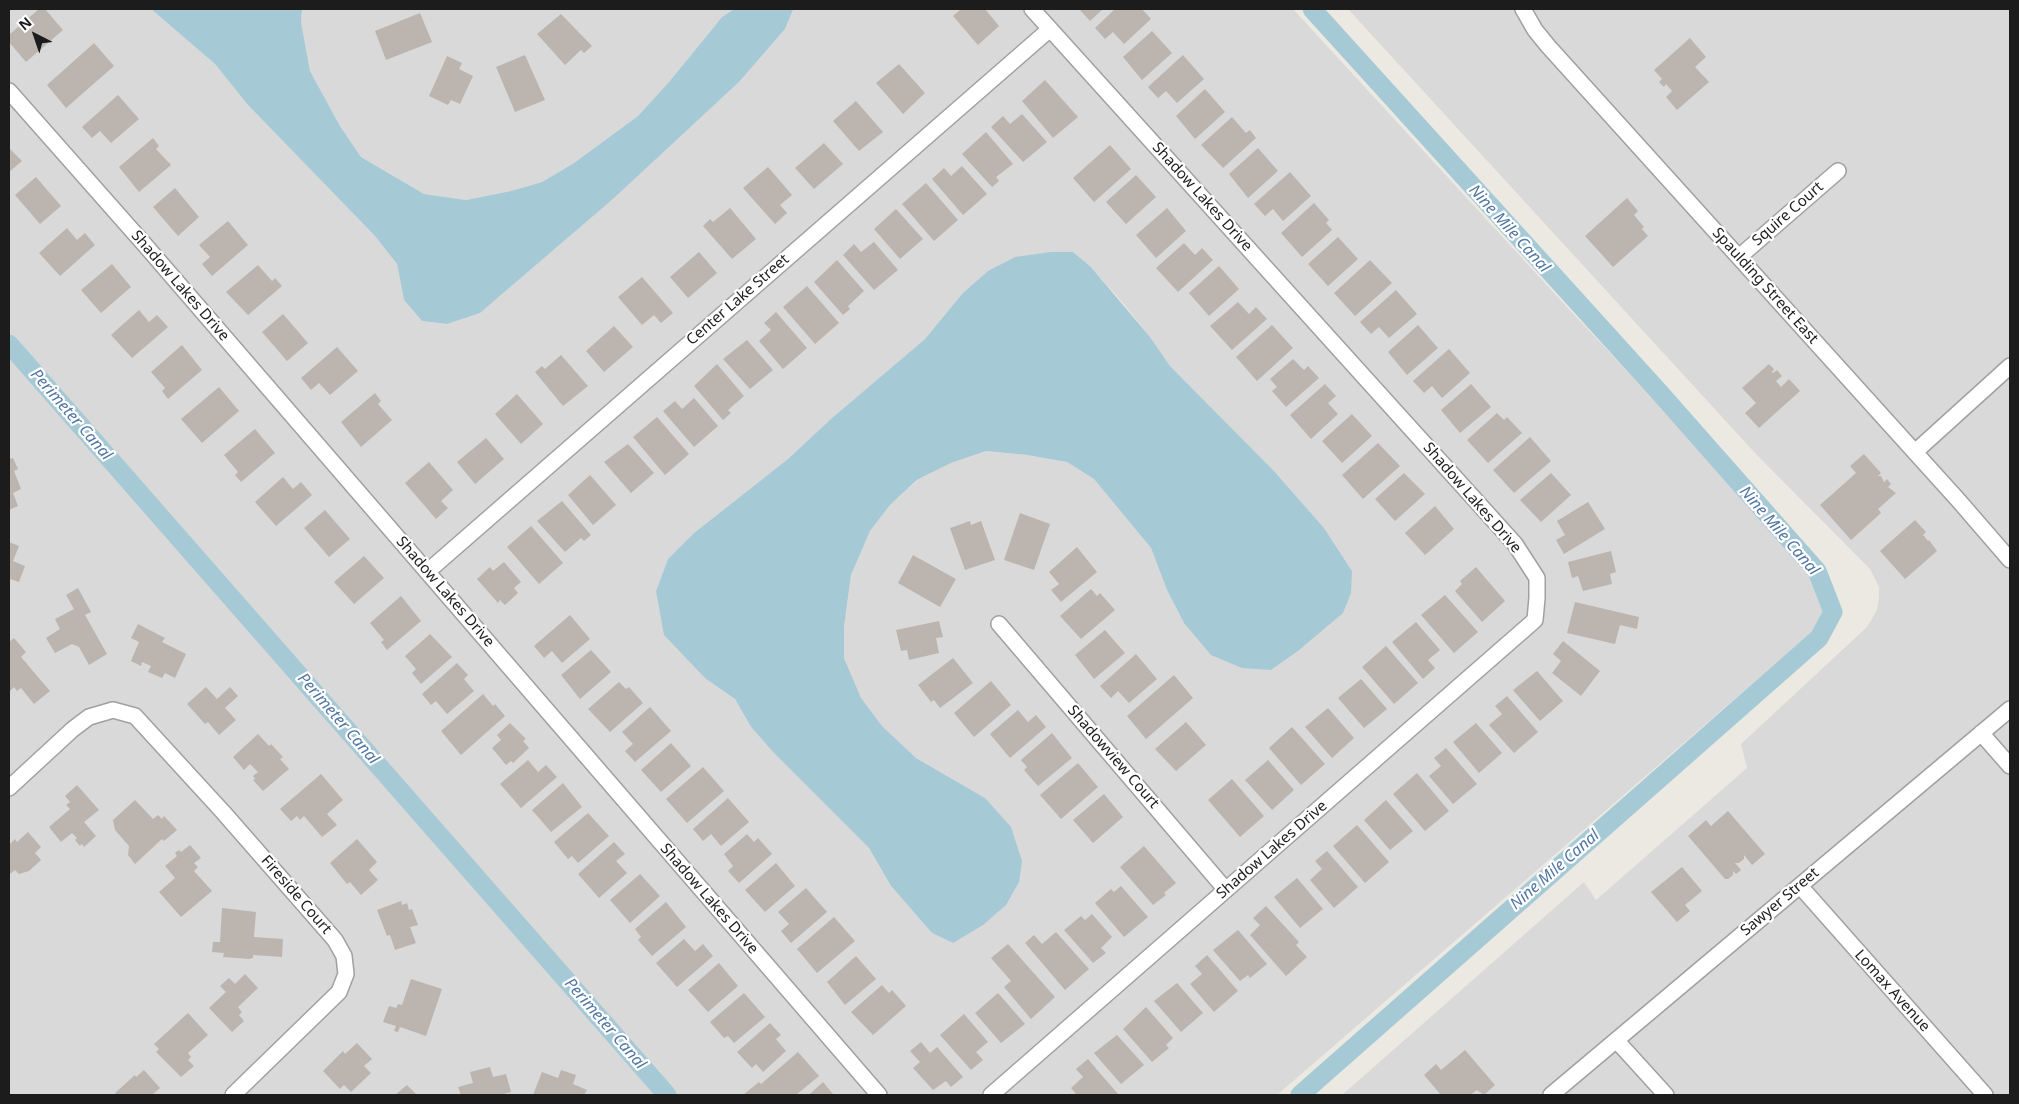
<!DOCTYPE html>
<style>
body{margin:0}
#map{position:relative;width:2019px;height:1104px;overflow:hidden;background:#ece9e2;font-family:"Noto Sans",sans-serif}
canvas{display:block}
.frame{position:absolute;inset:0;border:10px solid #1c1c1c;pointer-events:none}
.north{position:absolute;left:10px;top:10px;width:50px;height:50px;-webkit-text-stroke:4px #fff;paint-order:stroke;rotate:319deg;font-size:14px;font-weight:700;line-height:20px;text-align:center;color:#1c1c1c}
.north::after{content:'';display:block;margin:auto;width:18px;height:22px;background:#1c1c1c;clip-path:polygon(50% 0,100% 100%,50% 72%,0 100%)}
</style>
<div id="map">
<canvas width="2019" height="1104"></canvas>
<div class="frame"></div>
<div class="north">N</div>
</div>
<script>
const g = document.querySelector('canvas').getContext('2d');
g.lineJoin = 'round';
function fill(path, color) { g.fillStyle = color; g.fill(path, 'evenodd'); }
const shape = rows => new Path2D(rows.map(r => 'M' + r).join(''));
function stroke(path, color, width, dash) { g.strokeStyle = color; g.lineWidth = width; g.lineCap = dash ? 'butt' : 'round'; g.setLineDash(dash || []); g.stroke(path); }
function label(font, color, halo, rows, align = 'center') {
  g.font = font + ' "Noto Sans",sans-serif'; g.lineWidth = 4.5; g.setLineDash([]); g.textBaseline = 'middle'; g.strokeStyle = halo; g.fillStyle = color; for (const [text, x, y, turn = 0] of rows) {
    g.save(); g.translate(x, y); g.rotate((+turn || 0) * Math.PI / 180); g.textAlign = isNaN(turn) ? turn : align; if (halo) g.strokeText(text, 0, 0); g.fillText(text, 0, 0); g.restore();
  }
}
fill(shape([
 [9,9,151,9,215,64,247,104,375,236,397,264,404,300,422,321,446,324,480,313,613,199,739,82,785,29,793,11,792,9,1293,9,1566,306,1822,579,1836,603,1834,609,1826,620,1277,1095,9,1095],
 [1073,252,1091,267,1123,303,1150,337,1170,366,1274,471,1324,528,1352,571,1184,623,1167,590,1151,548,1094,479,1067,462,1027,455,986,451,951,463,918,480,890,505,870,531,851,575,844,627,844,658,861,699,882,726,916,758,985,798,953,943,932,933,891,886,869,848,774,753,751,727,735,699,706,679,656,591,668,559,694,533,788,459,832,418,925,339,962,294],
 [302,9,734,9,722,17,669,82,638,116,574,163,542,182,511,191,466,200,424,194,361,157,340,126,310,71,301,22],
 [1348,9,2010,9,2010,1095,1342,1095,1584,882,1596,900,1747,768,1741,744,1867,627,1877,610,1879,597,1879,587,1870,569,1756,454]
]), '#dad9d9');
fill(shape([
 [151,9,302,9,301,22,310,71,340,126,361,157,424,194,466,200,511,191,542,182,574,163,638,116,669,82,722,17,734,9,792,9,793,10,785,29,739,82,613,199,480,313,447,324,422,321,404,300,397,264,375,236,247,104,215,64],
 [1051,252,1073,252,1091,267,1150,337,1170,366,1274,471,1324,528,1352,571,1351,593,1343,613,1299,650,1271,670,1242,668,1211,655,1184,623,1167,590,1151,548,1094,479,1067,462,1027,455,986,451,951,463,917,480,890,505,870,531,851,575,844,627,844,658,861,698,882,726,916,758,985,798,1011,827,1022,861,1019,882,1006,905,983,925,953,943,932,933,891,886,869,848,774,753,751,727,735,699,706,679,664,635,656,591,668,559,694,533,788,459,832,418,925,339,962,294,988,271,1015,257]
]), '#a6c9d6');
stroke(shape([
 [9,344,667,1095],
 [1300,1095,1819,638,1833,612,1817,571,1660,393,1312,9]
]), '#a6c9d6', 19);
fill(shape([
 [39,9,45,9,63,30,26,62,9,42,9,35],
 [961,9,985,9,999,26,978,45,953,16],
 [1079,9,1103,9,1090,21],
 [1115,9,1142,9,1151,19,1124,44,1113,32,1105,39,1095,28],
 [420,13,432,42,386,60,375,31],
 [561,14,592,46,584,53,581,50,565,65,537,34],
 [1152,31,1172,53,1142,80,1123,57],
 [1690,38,1706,57,1695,67,1709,82,1677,110,1666,97,1672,91,1666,84,1664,87,1659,82,1662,79,1654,70],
 [94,43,114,66,66,108,47,85],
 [525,55,545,100,515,112,496,67],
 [1183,55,1204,79,1177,103,1166,91,1158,98,1148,87],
 [447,56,462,63,459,69,473,76,460,104,451,100,448,105,429,96],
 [899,64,925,93,903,114,876,83],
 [1045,80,1078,117,1053,138,1022,101],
 [1205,89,1225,112,1195,139,1176,116],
 [118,95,139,119,111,143,100,131,92,138,82,127],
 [856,101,883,132,859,151,833,121],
 [1022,114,1047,142,1023,162,991,127,1003,116,1010,124],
 [1232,117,1246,133,1250,130,1256,138,1223,168,1201,145],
 [986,132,1013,164,996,177,999,181,992,187,962,154],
 [153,138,159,146,156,149,171,165,139,192,119,167],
 [824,143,843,164,814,189,795,168],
 [1110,145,1131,169,1094,202,1073,178],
 [9,148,22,161,9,172],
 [1258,148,1278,171,1248,198,1229,174],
 [962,166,987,194,963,215,932,179,944,168,951,176],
 [768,167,792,195,780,205,787,213,775,224,743,188],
 [1290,172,1311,196,1283,221,1273,209,1265,216,1254,204],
 [1136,175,1156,197,1126,224,1106,202],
 [36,177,61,206,40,224,15,195],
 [926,183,958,220,934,241,902,204],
 [175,188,199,217,178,236,153,207],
 [1627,198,1638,211,1634,215,1644,227,1642,229,1648,236,1613,267,1585,236],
 [1314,203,1329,220,1326,223,1332,230,1302,257,1281,233],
 [730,208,756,239,732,259,703,226,710,219,713,222],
 [1167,208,1186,231,1156,258,1136,235],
 [896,209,923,239,900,259,874,229],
 [228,221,248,245,212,276,202,264,210,257,199,245],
 [67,228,77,240,85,233,95,245,60,276,39,253],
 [1338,237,1358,259,1328,286,1308,264],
 [874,242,898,270,874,290,843,255,854,244,861,252],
 [1184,243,1195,255,1202,248,1213,260,1178,292,1156,268],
 [699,252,717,273,688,298,670,277],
 [837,260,864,291,848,306,850,309,843,315,814,282],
 [1370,260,1392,283,1355,316,1334,293],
 [112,264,131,287,101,313,81,290],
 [258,265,272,281,275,278,282,286,248,315,226,292],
 [1219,266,1239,289,1209,316,1189,293],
 [642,277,673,313,661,323,654,315,642,325,618,297],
 [807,286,839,323,815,344,783,307],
 [1396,290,1417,314,1389,338,1379,327,1371,334,1360,322],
 [1238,302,1249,314,1256,307,1267,319,1232,350,1210,326],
 [139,310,149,322,157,315,168,327,132,358,111,335],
 [776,312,807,348,783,369,759,341,771,330,764,323],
 [283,314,308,343,287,361,262,332],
 [1272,325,1293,348,1257,381,1236,357],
 [1418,325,1438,348,1407,375,1388,352],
 [614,326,633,347,604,372,586,351],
 [747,340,773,370,750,389,723,359],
 [182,345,202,370,168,399,162,391,165,388,151,372],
 [337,347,358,371,330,395,319,383,311,390,301,378],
 [1449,349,1470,373,1442,398,1432,386,1424,393,1413,381],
 [561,355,588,386,563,406,535,372,542,366,545,369],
 [1293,359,1304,370,1308,366,1319,378,1286,407,1272,391,1277,387,1270,379],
 [717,364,744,396,728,410,731,413,723,420,694,386],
 [1769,364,1774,369,1772,372,1773,373,1777,370,1782,376,1776,381,1781,387,1789,379,1800,391,1759,428,1745,413,1756,403,1742,388],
 [1325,384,1336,396,1328,403,1338,414,1311,439,1290,415],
 [1471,384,1491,407,1460,433,1441,410],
 [219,387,239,411,202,443,181,419],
 [375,393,381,401,378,404,392,420,361,447,341,422],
 [517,394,543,424,521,444,495,414],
 [694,398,718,426,694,447,663,411,675,401,682,409],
 [1497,413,1504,420,1507,417,1522,433,1488,463,1467,440],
 [1352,414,1372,436,1342,463,1322,441],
 [657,417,689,454,665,475,633,437],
 [255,429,275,453,241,482,235,475,238,472,224,455],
 [1530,437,1551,461,1514,493,1493,470],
 [486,438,504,459,475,484,457,462],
 [1378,443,1400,466,1363,499,1342,475],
 [628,444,654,473,631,493,604,462],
 [1864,454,1881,473,1878,476,1881,476,1884,482,1887,479,1891,484,1888,487,1896,493,1878,509,1881,513,1851,540,1820,505,1856,473,1850,466],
 [13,458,18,469,14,471,21,489,13,493,18,506,9,510,9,459],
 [429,462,453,490,441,501,448,508,436,519,405,483],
 [1404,473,1425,494,1395,521,1375,499],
 [1551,473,1571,495,1541,522,1520,500],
 [590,475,616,505,593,525,568,495],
 [283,477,293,489,301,482,312,495,276,526,255,502],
 [562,501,591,535,584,541,581,538,565,552,537,521],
 [1588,502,1605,529,1564,554,1556,540,1565,535,1557,521],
 [1435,506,1454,529,1425,555,1405,533],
 [325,510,350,539,329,557,304,528],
 [1020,513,1050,524,1034,570,1004,560],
 [1915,520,1926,532,1923,535,1928,541,1929,540,1937,551,1905,579,1880,551],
 [970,521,971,525,981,521,995,560,965,570,950,528],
 [531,526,563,563,539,584,507,547],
 [9,542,19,546,13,561,25,566,19,582,10,579,9,582],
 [1077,547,1097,572,1061,602,1051,590,1059,584,1049,572],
 [1611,551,1616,572,1610,574,1612,584,1583,591,1578,576,1572,578,1568,562],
 [913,555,956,579,940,607,898,583],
 [364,556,384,578,354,604,334,582],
 [504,562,521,582,514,588,518,593,505,605,500,600,498,603,477,579,490,567,493,571],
 [1476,567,1505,601,1482,622,1455,591,1462,584,1460,581],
 [78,588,91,612,85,615,107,654,89,665,79,647,72,644,55,653,46,638,60,629,55,619,74,609,66,595],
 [1091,589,1097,596,1100,593,1115,610,1081,639,1060,616],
 [1445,595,1478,632,1454,653,1421,615],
 [401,596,421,621,387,650,381,642,384,640,370,623],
 [1575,602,1639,617,1637,629,1620,625,1615,644,1567,633],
 [570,615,590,639,562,663,552,651,544,658,534,646],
 [939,621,943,637,936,638,939,653,909,660,907,650,901,651,896,630],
 [1416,622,1440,650,1428,660,1435,668,1423,679,1392,642],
 [138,624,165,638,162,642,186,654,175,678,165,673,162,678,148,672,151,666,142,662,141,666,131,661,139,642,131,638],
 [1105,630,1125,653,1094,679,1075,655],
 [430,634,452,657,421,684,412,673,416,669,405,656],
 [14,638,26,652,21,657,50,691,34,704,21,688,17,691,14,687,9,692,9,642],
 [1563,641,1600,671,1581,696,1552,673,1561,661,1553,654],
 [1386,646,1418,683,1394,704,1362,667],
 [591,650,611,672,580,699,561,675],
 [1136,654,1157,679,1129,703,1118,691,1111,698,1100,686],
 [953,658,973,683,940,708,934,700,931,702,918,685],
 [457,663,468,675,464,679,474,691,447,714,436,701,431,705,422,694],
 [1537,671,1563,701,1540,721,1513,690],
 [1174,675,1193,698,1146,739,1127,716],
 [1361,679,1387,709,1364,728,1338,698],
 [991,681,1011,705,974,737,954,713],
 [619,682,626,689,629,687,643,703,610,732,588,709],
 [206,687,217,699,230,687,238,696,225,708,236,720,219,735,208,722,205,724,187,704],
 [483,694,493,706,495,704,505,716,461,755,441,731],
 [1507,696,1538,732,1514,753,1489,725,1502,714,1495,706],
 [650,707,671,731,635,762,625,751,633,744,622,732],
 [1328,708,1354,738,1332,758,1305,727],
 [1018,710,1028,722,1036,715,1046,727,1010,758,990,734],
 [1186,722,1206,745,1176,771,1155,749],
 [510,723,526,739,523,741,529,748,513,763,511,761,506,765,492,748,501,740,497,735],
 [1476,723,1502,753,1479,773,1453,742],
 [1292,727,1325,764,1301,785,1269,748],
 [1052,733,1072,758,1038,786,1024,770,1027,767,1021,760],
 [258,734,269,746,271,744,283,757,280,759,289,769,263,791,253,780,255,779,253,776,258,772,250,764,244,770,233,757],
 [671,743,691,766,661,792,641,770],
 [1446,748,1477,784,1453,804,1429,776,1441,766,1434,758],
 [528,760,538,772,546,765,557,777,521,808,500,784],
 [1268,760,1294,790,1272,810,1245,780],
 [1078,763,1098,787,1061,819,1040,795],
 [703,767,724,791,687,823,666,799],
 [1417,773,1449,811,1425,831,1393,794],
 [321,774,343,800,327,814,337,825,322,837,304,816,300,820,297,816,291,821,280,809],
 [1232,779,1264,816,1240,837,1208,800],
 [563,783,582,807,551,832,532,810],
 [77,785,99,810,84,822,96,836,84,847,82,844,80,846,75,840,77,838,72,833,61,842,49,827,70,809,66,805,70,802,65,796],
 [1104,794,1123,817,1093,843,1073,820],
 [728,798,749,822,721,846,711,834,703,841,693,829],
 [135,800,153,819,158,815,162,819,164,816,177,830,164,841,162,839,135,864,128,855,129,846,115,830,113,820],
 [1386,800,1413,831,1390,850,1364,820],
 [1728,811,1765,854,1752,865,1744,855,1744,859,1739,863,1735,863,1741,870,1736,874,1733,871,1733,875,1728,879,1725,879,1688,836,1706,820,1711,826],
 [588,813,609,836,578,863,572,856,568,859,554,842],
 [1357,825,1389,862,1365,883,1333,846],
 [28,832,41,847,35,853,41,860,29,871,19,874,15,870,9,875,9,845,15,839,17,842],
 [747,834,754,842,758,838,772,854,739,883,728,871,733,866,724,854],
 [357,839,377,862,369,870,378,880,361,895,350,882,347,884,330,863],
 [614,842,625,854,616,861,627,873,599,898,578,874],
 [190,845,201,858,194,863,198,867,194,871,212,891,181,917,159,892,175,878,165,866,177,856,175,853,179,850,181,852],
 [1144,846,1176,883,1164,893,1166,895,1153,905,1120,867],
 [1327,851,1358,887,1334,908,1310,880,1322,869,1315,861],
 [776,863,795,886,765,912,745,890],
 [1682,867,1702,891,1685,905,1690,911,1677,922,1651,892],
 [640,874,660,896,630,923,610,900],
 [1297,878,1323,909,1300,928,1274,897],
 [1121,886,1148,917,1124,937,1095,903,1111,889,1114,892],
 [806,888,827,912,791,943,781,931,789,924,778,912],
 [401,901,402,905,407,903,409,910,412,909,418,925,410,927,416,943,395,950,390,935,387,936,377,910],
 [666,902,686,927,652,956,638,940,641,937,635,929],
 [1266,906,1299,942,1296,945,1307,957,1286,976,1250,935,1260,925,1253,918],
 [222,908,256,912,254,937,283,939,282,957,253,955,253,958,249,959,223,957,224,953,212,952,213,942,220,942],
 [1092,914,1112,937,1101,948,1106,953,1093,963,1064,930,1081,916,1085,920],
 [834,917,855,941,817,973,797,949],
 [1238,930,1267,964,1250,978,1248,975,1240,981,1213,950],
 [1056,932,1089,969,1065,990,1025,943,1034,935,1042,944],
 [684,939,695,951,703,944,713,956,677,987,656,963],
 [1008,944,1055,997,1031,1019,1004,987,1011,981,991,958],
 [1207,955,1238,991,1214,1012,1190,984,1202,974,1195,966],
 [856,956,876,979,845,1005,827,982],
 [719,963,738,986,708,1012,688,990],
 [245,974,258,988,238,1007,242,1012,239,1015,244,1021,232,1032,209,1008,226,992,220,986,229,978,235,984],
 [411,979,442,989,426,1036,400,1027,398,1032,394,1031,396,1026,383,1022,389,1006,396,1008,398,1004,402,1005],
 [1177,983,1203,1013,1181,1032,1154,1001],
 [882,985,889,993,892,990,906,1006,873,1035,851,1012],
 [744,993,765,1017,734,1043,728,1036,724,1038,710,1022],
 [998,993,1025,1024,1001,1043,975,1013],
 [1146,1007,1173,1038,1166,1045,1169,1048,1152,1062,1123,1029],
 [188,1013,208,1035,188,1053,191,1057,188,1060,194,1066,181,1077,156,1052,159,1049,154,1044],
 [964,1014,988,1042,976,1052,983,1060,971,1070,940,1035],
 [770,1023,781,1035,776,1039,786,1051,763,1072,756,1064,752,1068,737,1052],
 [1117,1035,1144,1065,1121,1084,1094,1053],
 [921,1042,930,1053,937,1047,963,1077,951,1087,946,1081,933,1090,913,1068,920,1062,910,1051],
 [357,1043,372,1059,364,1066,371,1073,351,1092,344,1085,340,1089,323,1071,343,1051,345,1054],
 [1465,1050,1495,1085,1484,1095,1477,1090,1470,1095,1441,1095,1424,1075,1436,1064,1441,1070],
 [798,1052,819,1076,796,1095,743,1095,759,1082,761,1084],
 [1088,1059,1098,1071,1119,1095,1077,1095,1071,1088,1083,1077,1076,1069],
 [490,1067,493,1077,506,1074,511,1092,500,1095,461,1095,458,1087,473,1083,470,1072],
 [144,1070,160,1088,152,1095,117,1095,115,1093,135,1075,136,1077],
 [561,1070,576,1075,573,1084,587,1090,584,1095,533,1095,542,1072,558,1078],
 [823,1082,833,1094,808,1095,811,1093],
 [407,1085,417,1095,395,1095]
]), '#bcb5af');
const minor = shape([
 [1523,9,1535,30,1548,46,1959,501,2010,560],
 [9,91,145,245,879,1095],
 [1739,257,1838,171],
 [1915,452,2010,366],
 [427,572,1050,29],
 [999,624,1226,890],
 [1981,733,2010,766],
 [9,788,73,729,89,717,113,710,135,716,223,812,335,940,344,956,346,974,339,992,233,1095],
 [1800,886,1985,1095],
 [1616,1040,1666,1095],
 [991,1095,1535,620,1537,598,1537,578,1515,544,1032,9],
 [1551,1095,2010,709]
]);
stroke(minor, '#a0a0a0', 18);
stroke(minor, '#fff', 15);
label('15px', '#1c1c1c', '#fff', [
 ["Shadow Lakes Drive",1202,197,48],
 ["Squire Court",1788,214,-41],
 ["Shadow Lakes Drive",180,286,49],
 ["Spaulding Street East",1765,286,48],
 ["Center Lake Street",738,300,-41],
 ["Shadow Lakes Drive",1472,498,49],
 ["Shadow Lakes Drive",445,592,49],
 ["Shadowview Court",1113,757,49],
 ["Shadow Lakes Drive",1272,850,-41],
 ["Fireside Court",296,895,49],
 ["Shadow Lakes Drive",709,899,49],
 ["Sawyer Street",1780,902,-40],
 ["Lomax Avenue",1892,991,48]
]);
label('italic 16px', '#5277a1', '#fff', [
 ["Nine Mile Canal",1509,229,48],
 ["Perimeter Canal",71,415,49],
 ["Nine Mile Canal",1779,531,49],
 ["Perimeter Canal",338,719,49],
 ["Nine Mile Canal",1555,870,-41],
 ["Perimeter Canal",605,1024,49]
]);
</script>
